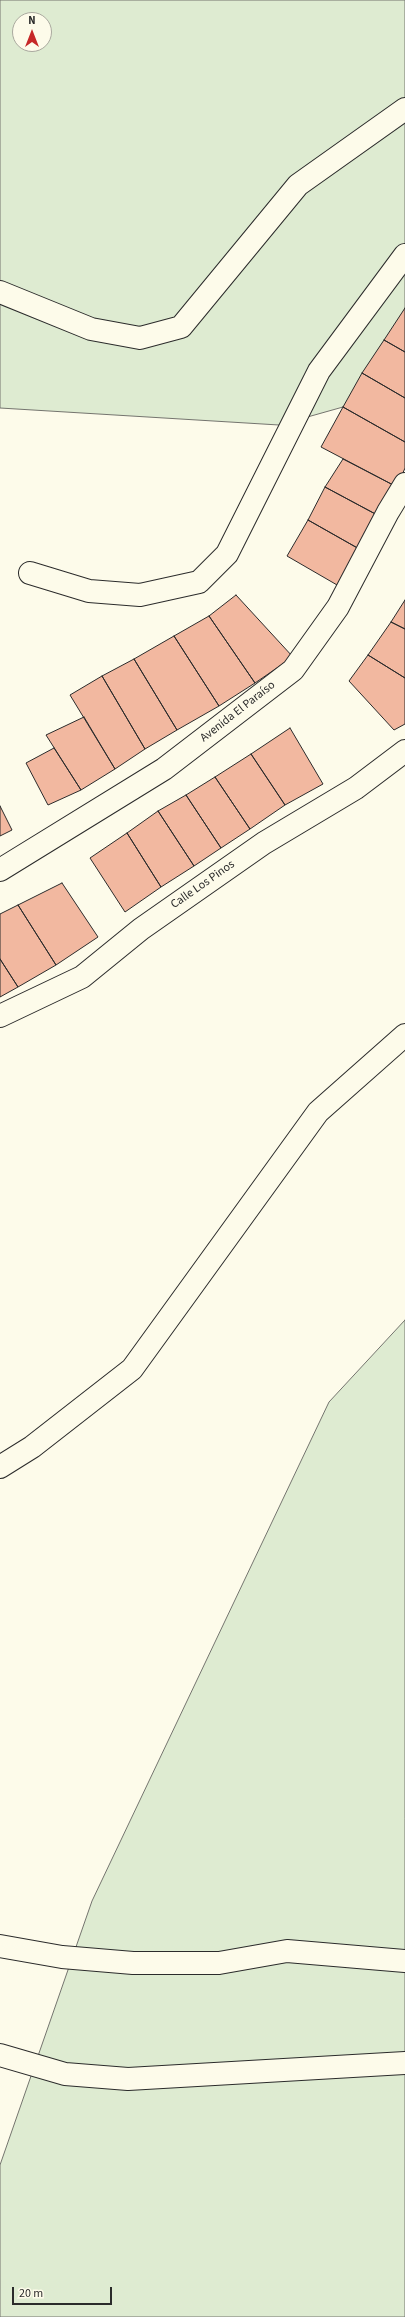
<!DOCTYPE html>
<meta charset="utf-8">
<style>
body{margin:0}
#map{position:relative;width:405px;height:2317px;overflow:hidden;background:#fdfbea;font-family:"Source Sans 3",sans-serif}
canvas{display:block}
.north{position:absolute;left:12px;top:12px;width:40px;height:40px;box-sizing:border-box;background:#fdfbea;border:1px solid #a9a89e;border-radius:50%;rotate:0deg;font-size:11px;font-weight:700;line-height:16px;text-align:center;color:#2b2b2b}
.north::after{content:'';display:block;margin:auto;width:14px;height:18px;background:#c62828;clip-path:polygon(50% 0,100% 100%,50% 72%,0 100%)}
.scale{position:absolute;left:12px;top:2287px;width:100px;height:18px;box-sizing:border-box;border:2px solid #2b2b2b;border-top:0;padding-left:5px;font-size:12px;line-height:14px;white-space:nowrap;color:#2b2b2b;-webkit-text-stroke:3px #fdfbea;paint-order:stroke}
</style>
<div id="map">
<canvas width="405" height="2317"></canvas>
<div class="north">N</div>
<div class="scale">20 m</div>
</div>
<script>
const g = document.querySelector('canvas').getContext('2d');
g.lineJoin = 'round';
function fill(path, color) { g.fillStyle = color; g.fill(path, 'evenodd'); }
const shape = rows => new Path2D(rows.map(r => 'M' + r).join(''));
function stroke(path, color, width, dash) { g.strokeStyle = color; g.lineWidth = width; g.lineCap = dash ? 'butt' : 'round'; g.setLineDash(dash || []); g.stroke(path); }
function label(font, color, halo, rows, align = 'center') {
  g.font = font + ' "Source Sans 3",sans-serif'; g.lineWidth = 3; g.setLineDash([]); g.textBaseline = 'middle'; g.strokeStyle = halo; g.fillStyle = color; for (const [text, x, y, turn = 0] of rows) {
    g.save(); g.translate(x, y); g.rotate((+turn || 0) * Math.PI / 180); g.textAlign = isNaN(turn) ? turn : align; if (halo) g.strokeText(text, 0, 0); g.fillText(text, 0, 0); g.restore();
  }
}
const green = shape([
 [0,0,405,0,405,384,343,407,279,425,0,408,0,0],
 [20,20,44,20,44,44,20,44,20,20],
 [405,1320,405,2317,0,2317,0,2165,92,1901,329,1402,405,1320]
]);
fill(green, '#deebd1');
stroke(green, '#74746e', 1);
const building = shape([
 [405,308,405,352,384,340,405,308],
 [384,340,405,352,405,398,362,373,384,340],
 [362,373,405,398,405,442,343,407,362,373],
 [343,407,405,442,405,468,397,487,321,447,343,407],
 [343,459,397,487,381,517,325,487,343,459],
 [325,487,381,517,361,550,308,520,325,487],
 [308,520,361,550,344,589,287,556,308,520],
 [236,595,293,657,255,683,209,616,236,595],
 [405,600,405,629,391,622,405,600],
 [209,616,255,683,219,706,174,636,209,616],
 [391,622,405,629,405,678,368,655,391,622],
 [174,636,219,706,177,730,134,659,174,636],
 [368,655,405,678,405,724,394,730,349,681,368,655],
 [134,659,177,730,145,749,102,676,134,659],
 [102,676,145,749,115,769,70,695,102,676],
 [84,717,115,769,81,790,46,735,84,717],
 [290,728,323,784,285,805,251,754,290,728],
 [54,748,81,790,48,805,26,763,54,748],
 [251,754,285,805,250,829,215,777,251,754],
 [215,777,250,829,221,848,186,795,215,777],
 [186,795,221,848,194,866,158,811,186,795],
 [0,806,12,830,0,836,0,806],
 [158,811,194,866,161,887,127,833,158,811],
 [127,833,161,887,125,912,90,858,127,833],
 [62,883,98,937,56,965,18,905,62,883],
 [18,905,56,965,18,987,0,959,0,914,18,905],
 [0,959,18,987,0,997,0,959]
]);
fill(building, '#f2b8a0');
stroke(building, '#2b2b2b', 1);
const minor = shape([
 [0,292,91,329,140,338,181,327,298,185,405,109],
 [30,573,89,591,140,595,199,582,227,554,319,371,405,255],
 [0,870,164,769,293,670,338,607,388,512,405,484],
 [0,1016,82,977,141,929,264,843,356,788,405,751],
 [0,1467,32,1447,132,1369,318,1112,405,1035],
 [0,1946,62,1957,133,1963,219,1963,287,1951,405,1961],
 [0,2055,65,2074,128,2079,405,2063]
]);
stroke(minor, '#2b2b2b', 24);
stroke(minor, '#fdfbea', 22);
label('12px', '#2b2b2b', '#fdfbea', [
 ["Avenida El Paraíso",238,712,-38],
 ["Calle Los Pinos",203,885,-35]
]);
</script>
